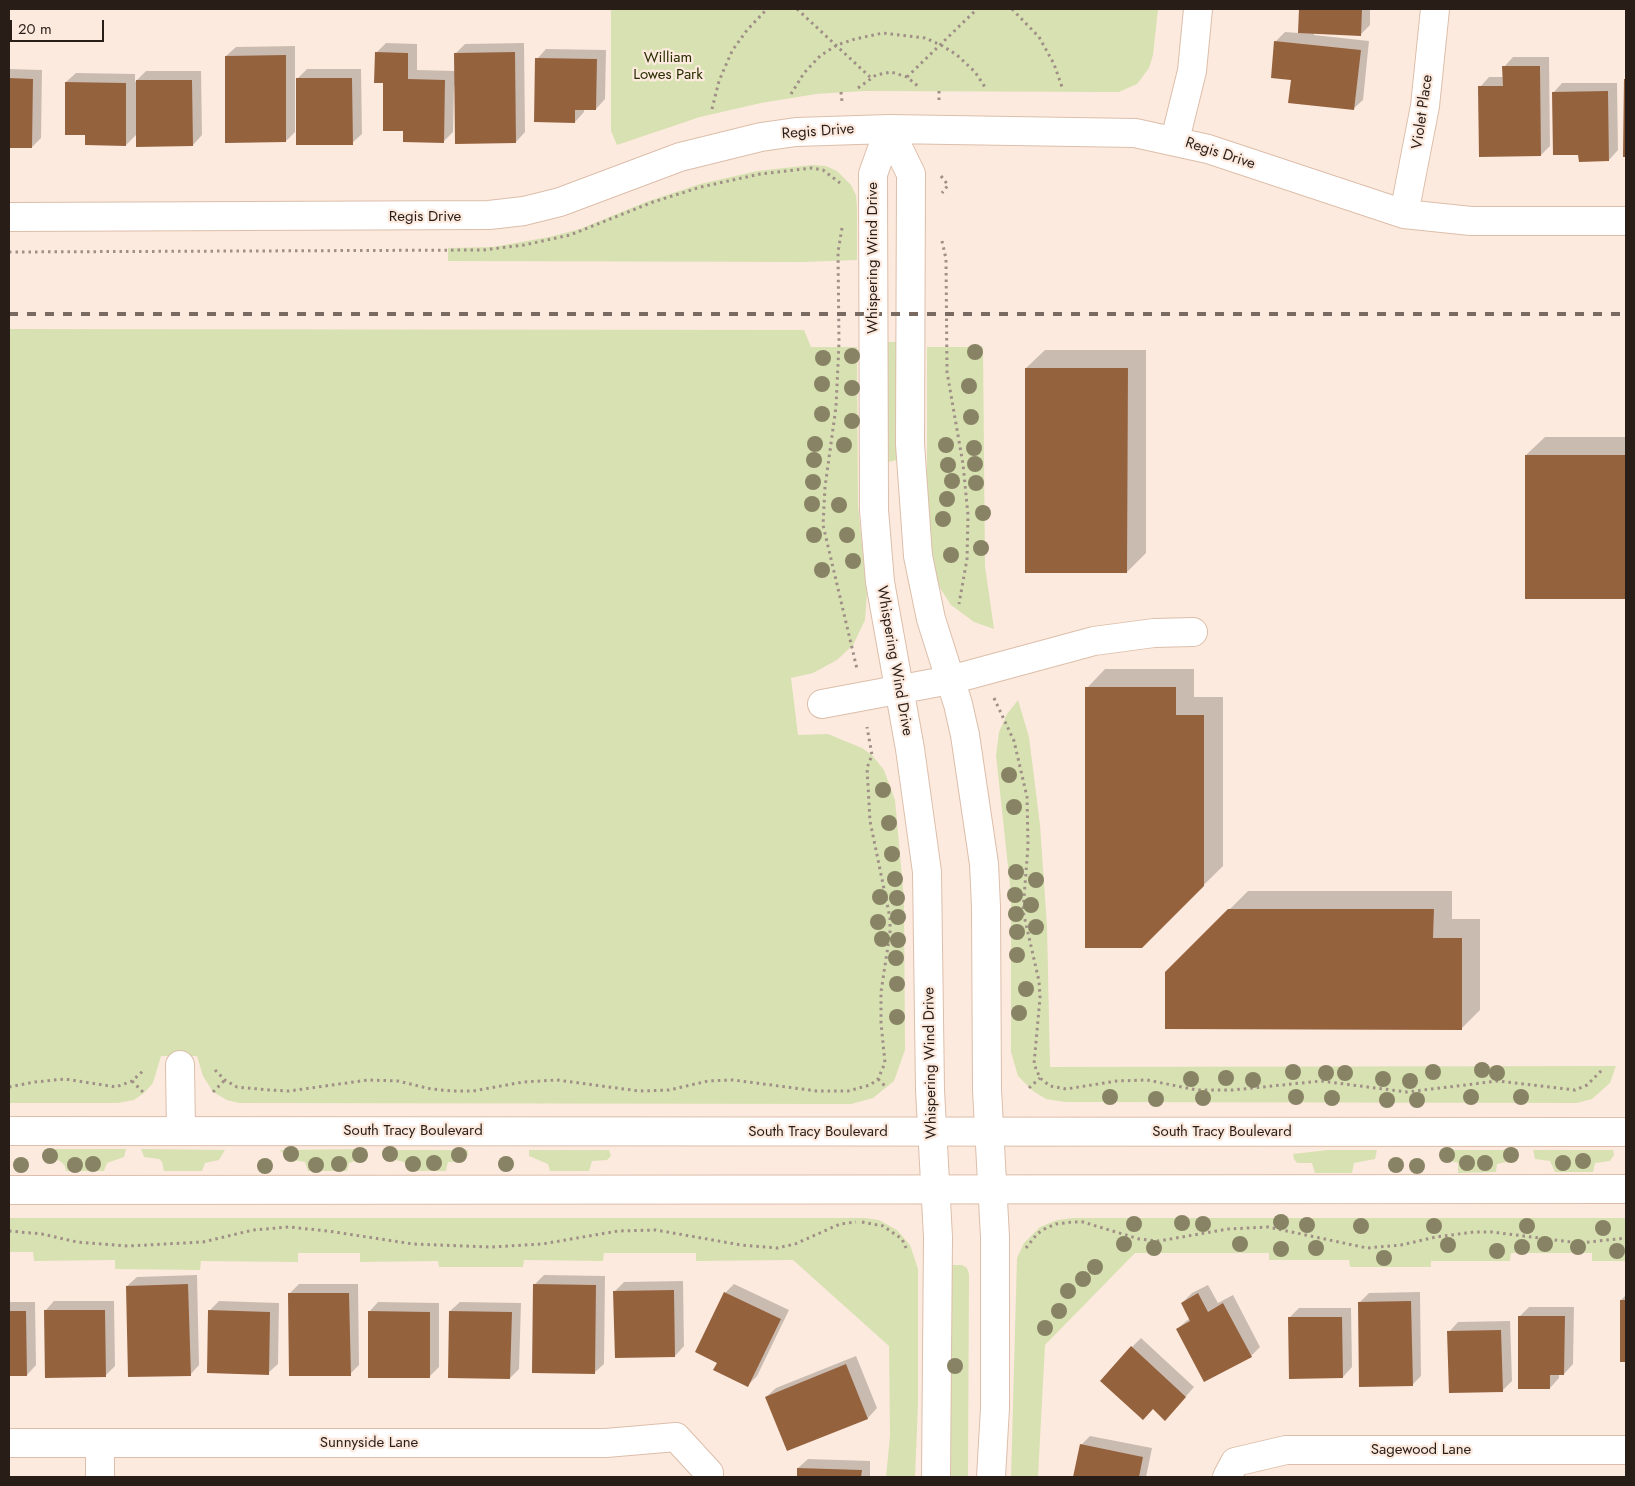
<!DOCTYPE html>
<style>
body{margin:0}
#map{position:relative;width:1635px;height:1486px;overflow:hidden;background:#fdeade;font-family:Jost,sans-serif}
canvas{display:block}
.frame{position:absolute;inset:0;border:10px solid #291e17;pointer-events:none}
.scale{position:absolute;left:10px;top:20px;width:94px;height:22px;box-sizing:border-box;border:2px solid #291e17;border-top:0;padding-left:6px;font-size:15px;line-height:18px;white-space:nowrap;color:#291e17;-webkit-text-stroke:4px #fdeade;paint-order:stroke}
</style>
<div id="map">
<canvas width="1635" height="1486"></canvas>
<div class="frame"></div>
<div class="scale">20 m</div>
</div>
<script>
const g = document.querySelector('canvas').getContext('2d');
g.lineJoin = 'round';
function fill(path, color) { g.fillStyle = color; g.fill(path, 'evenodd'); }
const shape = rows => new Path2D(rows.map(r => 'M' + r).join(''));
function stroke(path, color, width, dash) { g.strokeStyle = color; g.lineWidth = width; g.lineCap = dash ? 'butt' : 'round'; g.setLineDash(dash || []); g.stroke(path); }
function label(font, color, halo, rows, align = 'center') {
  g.font = font + ' Jost,sans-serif'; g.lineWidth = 4.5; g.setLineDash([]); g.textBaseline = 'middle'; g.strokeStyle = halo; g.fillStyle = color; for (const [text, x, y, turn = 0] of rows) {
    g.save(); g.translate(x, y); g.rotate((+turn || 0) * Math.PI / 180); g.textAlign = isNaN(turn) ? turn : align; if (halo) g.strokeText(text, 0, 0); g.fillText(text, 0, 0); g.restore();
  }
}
fill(shape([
 [611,9,1158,9,1153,55,1149,68,1137,84,1119,92,864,91,816,94,761,103,700,117,617,145,611,131],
 [812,165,826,166,837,171,851,185,856,195,857,207,857,260,804,262,448,261,448,248,493,247,549,237,580,229,646,202,700,184,757,171],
 [9,329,804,330,811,347,857,347,858,506,867,593,865,620,853,645,837,660,813,673,791,678,798,735,828,734,862,748,872,755,884,770,895,800,904,899,905,1050,894,1081,873,1098,851,1104,239,1103,227,1100,213,1092,203,1076,197,1056,161,1056,153,1083,144,1093,134,1100,118,1103,9,1103],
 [886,342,897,342,897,460,888,462],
 [927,347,983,347,985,566,994,629,974,622,951,605,940,588,933,564,927,492],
 [1018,700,1029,737,1040,825,1047,926,1050,1067,1616,1066,1610,1083,1592,1099,1577,1103,1065,1102,1046,1099,1033,1091,1018,1076,1011,1052,1011,894,996,755,999,732,1007,714],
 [44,1149,126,1149,124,1157,107,1163,104,1171,66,1171,65,1166,60,1161,46,1158],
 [141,1149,225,1150,219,1160,205,1163,202,1171,164,1171,162,1162,159,1159,144,1157],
 [367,1149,365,1158,349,1163,347,1171,308,1171,305,1162,287,1159,280,1150],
 [384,1150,468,1150,468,1155,461,1162,448,1162,446,1171,409,1171,404,1162,386,1158],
 [529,1150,609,1150,611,1156,607,1160,592,1161,589,1171,550,1171,548,1164,529,1156],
 [1328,1150,1377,1150,1375,1159,1354,1163,1352,1173,1315,1173,1312,1163,1297,1163,1294,1159,1293,1154],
 [1440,1150,1518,1150,1518,1154,1512,1161,1497,1164,1496,1172,1458,1173,1458,1163,1442,1158],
 [1533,1150,1613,1150,1614,1155,1610,1161,1595,1163,1593,1172,1555,1172,1550,1161,1535,1159],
 [9,1218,865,1218,879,1220,897,1230,910,1245,918,1269,918,1405,915,1477,886,1477,890,1436,889,1346,793,1260,696,1261,696,1253,604,1253,603,1261,524,1260,523,1267,439,1267,438,1261,360,1262,360,1253,298,1253,298,1262,201,1261,200,1270,115,1269,115,1260,34,1261,33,1252,9,1252],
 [1073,1218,1626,1218,1626,1261,1592,1261,1592,1253,1511,1253,1510,1261,1431,1261,1431,1267,1350,1267,1349,1260,1269,1260,1269,1253,1135,1253,1045,1345,1038,1477,1011,1477,1017,1258,1024,1243,1040,1227,1057,1220],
 [953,1265,962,1265,967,1268,969,1274,968,1477,946,1477,949,1269]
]), '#d8e1b2');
fill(shape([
 [1300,9,1370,9,1370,25,1360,35,1314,33,1314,35,1369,41,1363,100,1353,109,1292,79,1276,41,1285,32,1299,33],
 [386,43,417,44,417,70,456,71,456,53,465,44,524,43,525,132,516,142,456,86,454,86,453,132,443,142,405,130,384,82,376,53],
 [295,46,295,132,286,141,226,56,236,47],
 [546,49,606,50,605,99,596,109,584,109,584,112,575,122,537,59],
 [1513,57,1549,57,1550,146,1541,155,1480,87,1489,77,1504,77,1504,67],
 [9,69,42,70,41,138,32,147,9,147],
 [307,69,361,69,362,134,352,143,297,79],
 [146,71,201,71,202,135,193,145,137,134,126,145,86,134,66,82,76,73,135,74,135,82],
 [1626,78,1626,156,1625,156,1625,79],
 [1562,83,1617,83,1618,150,1609,160,1579,154,1553,93],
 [1045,350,1146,350,1146,553,1127,572,1026,368],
 [1545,437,1626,437,1626,598,1526,597,1526,455],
 [1105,669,1194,669,1194,697,1223,697,1223,866,1141,947,1087,688],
 [1248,891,1452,891,1452,919,1480,919,1480,1010,1461,1029,1166,973],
 [197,1275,199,1365,190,1375,127,1286,137,1277],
 [544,1275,605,1276,604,1364,594,1373,535,1284],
 [683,1281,684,1346,675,1356,615,1291,624,1282],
 [299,1284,358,1284,359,1365,350,1374,289,1294],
 [734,1284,789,1310,757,1376,748,1385,718,1362,725,1293],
 [1208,1285,1218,1303,1233,1295,1260,1347,1251,1356,1177,1329,1190,1318,1182,1303,1192,1293],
 [1420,1292,1421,1376,1412,1385,1359,1303,1369,1293],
 [1626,1295,1626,1361,1621,1361,1621,1300],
 [54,1301,114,1301,115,1366,105,1376,45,1311],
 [219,1301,279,1303,278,1364,268,1373,209,1311],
 [9,1302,35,1302,36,1365,27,1375,9,1375],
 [378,1302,439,1303,439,1367,429,1377,369,1312],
 [460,1302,521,1303,519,1369,510,1378,450,1311],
 [1529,1307,1574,1307,1573,1364,1564,1374,1559,1374,1559,1378,1550,1388,1520,1316],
 [1299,1308,1351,1308,1352,1367,1343,1377,1289,1318],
 [1510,1321,1512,1381,1502,1391,1449,1332,1458,1322],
 [1141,1338,1194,1387,1174,1410,1132,1347],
 [856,1356,877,1408,868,1418,787,1450,766,1397,776,1388],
 [1090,1436,1152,1448,1146,1477,1075,1477,1081,1445],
 [808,1459,870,1461,870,1477,798,1477,798,1468]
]), '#0003');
fill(shape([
 [1299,9,1362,9,1361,36,1298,33],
 [1274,41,1361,50,1354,110,1288,103,1291,80,1271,78],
 [375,52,408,53,408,79,445,80,444,143,403,142,403,131,383,131,383,83,374,83],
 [515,52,516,143,455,144,454,53],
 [286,55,286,142,225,143,225,56],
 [535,58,597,59,596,110,575,110,575,123,534,122],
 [1502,66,1540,66,1541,156,1479,157,1478,86,1503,86],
 [9,78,33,79,32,148,9,148],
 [296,78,352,78,353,145,296,145],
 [1624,79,1626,79,1626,157,1623,157],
 [136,80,192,80,193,146,136,147],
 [65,82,126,83,126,146,85,145,85,135,65,135],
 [1608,91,1609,161,1579,162,1578,155,1553,155,1552,92],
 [1025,368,1128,368,1127,573,1025,573],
 [1525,455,1626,455,1626,599,1525,599],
 [1085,687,1176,687,1176,715,1204,715,1204,886,1142,948,1085,948],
 [1228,909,1434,909,1433,938,1462,938,1462,1030,1165,1029,1165,972],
 [188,1284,191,1376,128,1377,126,1286],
 [533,1284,596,1285,595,1374,532,1373],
 [674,1290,675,1357,615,1358,613,1291],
 [724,1292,781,1319,748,1387,713,1370,717,1363,695,1352],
 [288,1293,349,1293,351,1376,289,1376],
 [1198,1293,1208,1312,1223,1303,1252,1357,1204,1382,1176,1329,1190,1321,1181,1303],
 [1620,1300,1626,1300,1626,1362,1620,1362],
 [1411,1301,1413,1386,1359,1387,1358,1302],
 [44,1310,105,1310,106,1377,45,1378],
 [208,1310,270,1312,269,1375,207,1373],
 [9,1311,26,1311,27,1376,9,1376],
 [368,1311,430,1312,430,1378,368,1378],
 [449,1311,512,1312,510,1379,448,1378],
 [1518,1316,1565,1316,1564,1375,1550,1375,1550,1389,1518,1389],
 [1288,1317,1342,1317,1343,1378,1289,1379],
 [1501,1330,1503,1392,1449,1393,1447,1331],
 [1131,1346,1186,1397,1165,1421,1153,1409,1143,1420,1100,1381],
 [846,1364,868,1419,787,1451,765,1397],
 [1080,1444,1143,1457,1139,1477,1073,1477],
 [797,1468,862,1470,861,1477,797,1477]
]), '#95623e');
const minor = shape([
 [889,129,911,174,910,444,918,556,931,619,958,704,965,735,984,864,986,907,987,1090,995,1237,995,1408,991,1477],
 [889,129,873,174,874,510,880,582,910,749,927,872,930,1090,938,1237,936,1477],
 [1175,140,1192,71,1198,9],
 [1404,214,1425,106,1435,9],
 [9,217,489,215,524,211,560,202,680,157,761,137,796,132,889,129,1135,133,1208,149,1404,214,1471,221,1626,221],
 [822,704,950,680,1094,641,1154,633,1193,632],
 [180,1065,181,1131],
 [9,1443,606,1443,676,1437,709,1473,709,1477],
 [100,1443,100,1477],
 [1227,1477,1235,1462,1286,1450,1626,1450]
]);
const major = shape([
 [9,1131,1626,1132],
 [9,1190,1626,1189]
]);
stroke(minor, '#dcbeaa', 30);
stroke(major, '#dcbeaa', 30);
stroke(shape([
 [797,9,870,77],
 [1012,9,1039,37,1054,64,1062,87],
 [907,77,977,9],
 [858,88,876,75,891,72,907,77,919,87],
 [939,91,939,100],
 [841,92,842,102],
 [791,94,804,73,820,56,837,45,855,39,883,33,925,38,941,45,957,55,975,72,985,87],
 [712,109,719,81,732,51,747,30,767,9],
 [941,176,948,185,942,193],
 [842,228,838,252,839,343,836,407,825,487,823,525,857,669],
 [942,241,946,259,947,372,963,464,968,515,967,559,959,604],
 [9,252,483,250,524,245,570,235,653,202,701,187,760,174,812,168,823,170,840,183],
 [994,698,1014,741,1027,797,1028,846,1023,911,1039,981,1040,998,1034,1064,1040,1078,1050,1086,1066,1089,1117,1081,1147,1080,1197,1090,1233,1090,1321,1081,1407,1092,1498,1081,1575,1090,1587,1085,1602,1070],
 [215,1070,225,1080,237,1087,269,1090,289,1091,368,1080,398,1081,431,1089,453,1091,473,1091,523,1082,557,1080,639,1091,669,1090,708,1081,733,1080,817,1091,848,1091,870,1085,878,1079,885,1063,881,1023,881,992,890,933,890,918,870,821,867,768,872,755,867,727],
 [878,1079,887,1088],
 [132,1081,144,1093],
 [9,1087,35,1082,65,1079,116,1087,132,1081,144,1070],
 [1029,1088,1040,1078],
 [213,1092,225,1080],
 [862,1222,883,1226,902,1239,906,1248],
 [9,1231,42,1234,77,1242,128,1246,203,1242,253,1230,289,1227,328,1231,413,1244,491,1247,542,1244,618,1231,656,1230,741,1245,777,1248,795,1244,840,1224,856,1222],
 [1026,1248,1037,1234,1046,1228,1056,1224,1072,1222,1083,1222,1139,1239,1159,1241,1228,1229,1268,1227,1367,1248,1401,1245,1436,1237,1474,1232,1492,1232,1579,1243,1626,1238]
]), '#9f8f86', 3, [2.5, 4]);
stroke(minor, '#fff', 28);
stroke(major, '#fff', 28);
stroke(shape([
 [9,314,1626,314]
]), '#796b62', 4, [9, 9]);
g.fillStyle = '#888364';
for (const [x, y] of [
 [975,352],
 [852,356],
 [823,358],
 [822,384],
 [969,386],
 [852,388],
 [822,414],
 [971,417],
 [852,421],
 [815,444],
 [844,445],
 [946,445],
 [974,448],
 [814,460],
 [975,464],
 [948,465],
 [952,481],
 [813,482],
 [976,483],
 [947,499],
 [812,504],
 [839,505],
 [983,513],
 [943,519],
 [814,535],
 [847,535],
 [981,548],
 [951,555],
 [853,561],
 [822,570],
 [1009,775],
 [883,790],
 [1014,807],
 [889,823],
 [892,854],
 [1016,872],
 [895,879],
 [1036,880],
 [1015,895],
 [880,897],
 [897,898],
 [1031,905],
 [1016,914],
 [898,917],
 [878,922],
 [1036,927],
 [1017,932],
 [882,939],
 [898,940],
 [1017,955],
 [896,958],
 [897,984],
 [1026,989],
 [1019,1013],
 [897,1017],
 [1482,1070],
 [1293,1072],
 [1433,1072],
 [1326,1073],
 [1345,1073],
 [1497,1073],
 [1226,1078],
 [1191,1079],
 [1383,1079],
 [1253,1080],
 [1410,1081],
 [1110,1097],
 [1296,1097],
 [1471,1097],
 [1521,1097],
 [1203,1098],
 [1332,1098],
 [1156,1099],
 [1387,1100],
 [1417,1100],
 [291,1154],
 [390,1154],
 [360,1155],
 [459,1155],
 [1447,1155],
 [1511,1155],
 [50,1156],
 [1583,1161],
 [434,1163],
 [1467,1163],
 [1485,1163],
 [1563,1163],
 [93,1164],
 [339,1164],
 [413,1164],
 [506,1164],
 [21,1165],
 [75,1165],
 [316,1165],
 [1396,1165],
 [265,1166],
 [1417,1166],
 [1281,1222],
 [1182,1223],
 [1134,1224],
 [1203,1224],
 [1307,1225],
 [1361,1226],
 [1434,1226],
 [1527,1226],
 [1603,1228],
 [1124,1244],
 [1240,1244],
 [1545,1244],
 [1448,1245],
 [1522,1247],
 [1578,1247],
 [1154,1248],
 [1316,1248],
 [1281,1249],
 [1497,1251],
 [1617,1251],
 [1384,1258],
 [1095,1267],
 [1083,1279],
 [1068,1291],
 [1059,1311],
 [1045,1328],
 [955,1366]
]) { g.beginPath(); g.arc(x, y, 8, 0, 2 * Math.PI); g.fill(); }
label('15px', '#282e00', '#fdeade', [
 ["William",668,58],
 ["Lowes Park",668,75]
]);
label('15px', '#291e17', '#fdeade', [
 ["Violet Place",1423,112,-82],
 ["Regis Drive",818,132,-4],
 ["Regis Drive",1220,154,18],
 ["Regis Drive",425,217],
 ["Whispering Wind Drive",873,258,-90],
 ["Whispering Wind Drive",894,661,80],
 ["Whispering Wind Drive",931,1063,-91],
 ["South Tracy Boulevard",413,1131],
 ["South Tracy Boulevard",818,1132],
 ["South Tracy Boulevard",1222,1132],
 ["Sunnyside Lane",369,1443],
 ["Sagewood Lane",1421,1450]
]);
</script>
